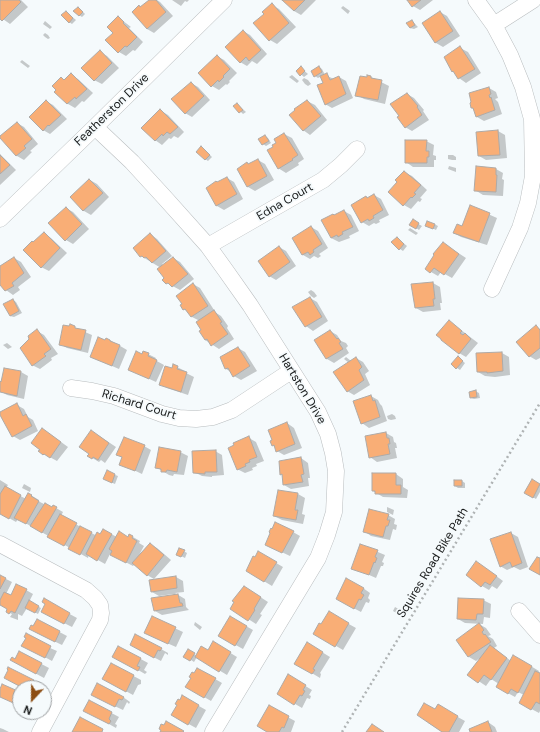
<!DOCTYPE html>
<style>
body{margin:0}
#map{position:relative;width:540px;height:732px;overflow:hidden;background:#f5fafc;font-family:"DM Sans",sans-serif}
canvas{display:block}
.north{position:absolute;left:12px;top:680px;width:40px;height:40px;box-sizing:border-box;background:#f5fafc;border:1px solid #9da0a2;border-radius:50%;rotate:202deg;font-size:11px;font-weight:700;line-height:16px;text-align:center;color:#181a1a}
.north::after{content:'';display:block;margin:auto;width:14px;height:18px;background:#8c4d13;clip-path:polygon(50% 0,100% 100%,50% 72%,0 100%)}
</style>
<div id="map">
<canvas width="540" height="732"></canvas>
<div class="north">N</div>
</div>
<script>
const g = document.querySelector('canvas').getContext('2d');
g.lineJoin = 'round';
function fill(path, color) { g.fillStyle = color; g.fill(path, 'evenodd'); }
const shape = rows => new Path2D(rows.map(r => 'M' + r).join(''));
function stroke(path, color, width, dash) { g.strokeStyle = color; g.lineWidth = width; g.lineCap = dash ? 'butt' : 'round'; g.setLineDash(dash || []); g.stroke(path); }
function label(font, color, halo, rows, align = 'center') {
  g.font = font + ' "DM Sans",sans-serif'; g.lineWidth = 3.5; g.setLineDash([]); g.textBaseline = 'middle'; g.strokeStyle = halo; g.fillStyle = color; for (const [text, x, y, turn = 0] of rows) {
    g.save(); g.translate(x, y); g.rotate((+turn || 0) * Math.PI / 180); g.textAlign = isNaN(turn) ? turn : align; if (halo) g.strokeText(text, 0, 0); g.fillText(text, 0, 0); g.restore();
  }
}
fill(shape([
 [0,0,21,0,28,7,10,24,0,17],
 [150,0,157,0,160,2,173,16,154,33,147,29,141,8],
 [172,0,189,0,187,2,185,1,181,6],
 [284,0,316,0,301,15,294,11],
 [408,0,433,0,420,10,413,6],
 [272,5,279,9,296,27,277,44,270,40,265,14],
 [343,6,350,11,348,14,341,8],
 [81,10,85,14,82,17,79,15],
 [66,12,76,20,72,24,69,22],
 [440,12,447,16,460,36,443,47,436,43,423,23],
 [118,17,131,27,129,28,143,42,135,51,133,50,126,56,119,52,114,33],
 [45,21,52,27,50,29,43,24],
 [412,21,418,27,414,29,410,28],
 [243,31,250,35,267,54,257,64,252,61,247,66,240,62],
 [45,33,48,35,50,38,48,39,45,37,43,35],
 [460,48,468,52,481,73,466,83,459,78,453,71,446,57],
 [100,52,107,56,119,68,102,84,94,80],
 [217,56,224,60,237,73,229,81,230,82,227,85,226,84,219,90,212,86],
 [22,60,30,66,28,68,20,62],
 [319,67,322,69,325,75,334,79,339,77,346,81,353,98,332,108,325,104,324,83,322,76,318,78,315,76],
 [301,68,308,74,304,77,297,71],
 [71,75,78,79,93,93,84,102,82,101,75,108,68,104,56,92],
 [292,75,299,81,297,83,289,77],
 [360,77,371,77,389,86,385,104,364,99,357,95],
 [304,78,308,80,311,84,308,86,305,84,302,80],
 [191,83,198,87,210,100,192,117,185,113],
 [489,88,496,92,498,98,495,99,498,102,502,114,484,121,477,117,474,109,472,108],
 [407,94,414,98,424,110,423,111,429,120,412,131,405,127,400,116],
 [46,101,53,105,67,119,50,134,43,130],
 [307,101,315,105,327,120,310,135,303,130],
 [237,104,246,112,243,114,235,106],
 [160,110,168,115,184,132,178,138,174,136,171,139,169,138,162,145,155,140],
 [17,123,24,127,38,144,30,151,32,152,24,160,17,156,1,137],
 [498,131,505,135,507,158,486,160,479,156],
 [284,134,292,138,304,159,298,163,299,165,286,173,278,168,275,147],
 [265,136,268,138,271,143,266,146,263,144],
 [426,141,434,145,433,155,436,156,436,160,434,160,434,167,413,167,406,162],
 [202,147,212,157,208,161,205,159],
 [0,154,16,170,0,185],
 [448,155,453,155,456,157,456,160,452,160,448,159],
 [258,160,265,164,274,180,255,191,248,187,238,169],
 [449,166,456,168,456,172,448,169],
 [496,169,503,173,502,179,504,180,503,196,483,195,475,190],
 [404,172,412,176,427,190,420,198,422,199,420,202,418,201,411,209,404,205,398,182],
 [227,178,234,182,243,199,224,210,217,206,207,189],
 [90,180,97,184,109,197,91,215,84,211,71,197],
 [374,195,381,199,389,215,379,220,380,222,376,224,374,223,369,226,362,222,366,197,368,198],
 [470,206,497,218,487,245,461,237,454,233,462,227],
 [66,208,73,212,89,229,73,244,66,240],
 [344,211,351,215,359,231,349,236,350,238,339,242,331,238,335,216],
 [413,221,422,226,419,230,411,224],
 [434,224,438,226,436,230,430,227],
 [311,227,318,231,328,248,319,254,321,256,318,258,314,256,310,259,303,255,293,238],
 [410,228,418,233,416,235,408,230],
 [44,233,51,238,67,253,49,271,41,267,34,243],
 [150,234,157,239,172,256,162,264,164,266,173,258,180,262,194,279,180,290,167,283,161,268,141,256],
 [397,238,407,246,403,251,400,249],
 [443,243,466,258,452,278,441,272,438,276,431,272],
 [279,247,286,251,296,266,276,280,269,276],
 [14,258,21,262,31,277,18,287,20,290,13,295,6,290,0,282,0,267],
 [433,283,440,287,442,303,440,303,441,310,423,312,416,308],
 [193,284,200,288,214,310,213,311,221,316,228,326,227,328,234,339,219,349,205,340,200,321,192,317,188,312,184,309,183,304],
 [311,290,314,292,317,296,314,298,311,296,308,292],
 [310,298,317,302,328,321,313,331,306,326],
 [13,300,16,302,22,313,14,317,10,316],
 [449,322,456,326,478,343,466,357,459,353],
 [71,326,92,335,88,353,67,348,60,344],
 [536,327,540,329,540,358,536,360,529,356],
 [37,331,44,335,58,354,51,358,52,360,40,369,32,365],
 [330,331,337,335,341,341,346,343,348,346,346,348,349,353,334,363,327,359,315,341],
 [110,340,127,350,119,369,91,357,106,341],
 [7,343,12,347,8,349,3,345],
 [238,348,245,352,257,371,241,380,234,376,231,372,226,369,222,358],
 [144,352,156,358,155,360,164,365,156,382,136,373],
 [502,353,509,357,510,375,495,377,485,376,478,372],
 [346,357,351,361,356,358,363,362,369,371,365,374,370,385,354,395,347,391,349,363,344,359],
 [461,360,465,363,460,370,457,368],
 [177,367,185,371,184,372,194,377,188,395,167,388,160,384,172,369],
 [21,372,28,376,24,399,7,395,0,391,0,382,2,383],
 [475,391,479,393,480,398,474,399,471,398],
 [371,396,378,400,380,404,382,406,387,421,369,428,362,423],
 [17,405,24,409,28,417,33,420,38,431,20,440,13,436],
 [392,414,395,416,396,419,391,420,388,419,387,416],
 [287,423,294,428,302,448,284,455,277,451,276,447,273,446],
 [43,429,68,447,57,461,44,454,41,450],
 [386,433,393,437,394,442,396,443,397,448,395,448,397,458,377,462,370,457],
 [98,435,116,447,105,463,101,460,99,462,89,456],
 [249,438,256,442,264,461,256,464,257,466,252,468,253,470,245,473,237,469],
 [144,446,151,450,142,474,121,464,123,458,118,455],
 [215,451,222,455,224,475,212,476,212,477,202,476,194,472],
 [180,452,188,456,184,475,174,474,173,476,169,475,156,467],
 [301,458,308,463,310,478,308,478,309,486,291,489,284,485,283,475,281,474],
 [107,472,118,476,115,484,108,481],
 [396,474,403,479,403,487,408,490,407,498,383,497,373,491],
 [0,480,8,485,6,488,26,499,29,494,39,500,38,501,52,508,56,508,63,512,61,516,97,536,101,535,103,530,117,537,129,538,130,536,133,537,140,541,139,543,144,546,138,557,150,544,157,548,171,560,154,579,147,575,135,564,133,566,110,554,105,564,89,555,88,558,18,519,16,522,0,513],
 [462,481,465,483,465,488,458,488,455,486],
 [532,481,540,485,540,492,536,499,526,493],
 [24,484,31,488,30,492,22,488],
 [298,494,305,498,302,514,305,515,303,524,282,520,274,516],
 [387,507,394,510,393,515,387,512],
 [388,515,395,519,394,524,397,525,396,530,393,529,390,540,371,536,364,531],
 [293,532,300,536,290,556,273,548],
 [511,533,518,537,528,567,520,570,514,567,507,570,500,566],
 [361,545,385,555,382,562,384,563,383,566,381,566,376,578,353,568],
 [180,549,187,553,185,558,177,554],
 [259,553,283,567,272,586,247,571],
 [484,567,503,581,497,589,492,586,489,590,482,586],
 [0,576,12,582,6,594,11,596,26,590,33,594,29,602,41,608,38,614,27,608,22,616,18,614,18,620,10,617,12,614,7,612,8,609,0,605],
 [176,577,183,581,184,592,175,593,185,599,186,607,189,610,162,615,155,611,174,595,173,594,159,596,152,592],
 [363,588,370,593,368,598,370,600,369,603,366,602,361,612,344,603],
 [251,591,268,602,260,614,262,615,256,624,231,608],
 [44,600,77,618,72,627,50,616,47,604],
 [483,600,491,604,490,618,484,617,483,624,465,623,458,619],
 [395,607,402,611,400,615,393,611],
 [329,613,356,628,343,650,314,633,322,625],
 [230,617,253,630,243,649,219,636],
 [153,618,183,632,176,647,153,637],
 [37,620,67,636,62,645,37,633,33,627],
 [195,622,202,627,200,630,194,625],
 [479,624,486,628,491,635,488,636,493,639,497,646,494,648,511,661,514,656,539,671,538,673,540,675,540,711,539,713,520,703,524,695,518,692,515,697,504,691,499,684,491,679,486,686,468,674,481,657,476,661,469,657],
 [136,635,161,649,168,653,168,655,165,653,161,661,138,649],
 [27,638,57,651,52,661,30,649],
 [214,643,237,657,227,675,197,657,194,662,185,656,188,650,197,656,209,651],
 [307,643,330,657,320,673,321,674,320,678,295,663],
 [119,647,148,663,144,670,147,672,145,674,114,656],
 [19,652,49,668,44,678,18,664,15,660],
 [111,664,141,680,141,684,138,685,133,695,111,683],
 [8,668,41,685,40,688,24,688],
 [198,669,222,683,211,701,187,687],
 [289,676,312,690,309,695,311,696,310,699,307,698,302,708,278,694],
 [123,697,130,702,129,704,127,702,123,710,100,699],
 [183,697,206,710,196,728,172,715],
 [89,701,119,717,115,724,117,725,116,728,84,710],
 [438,706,465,721,459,732,444,732,428,723],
 [269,707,295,721,291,732,269,732],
 [488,722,495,727,497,732,471,732],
 [0,728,3,729,9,732,0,732]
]), '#0003');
const building = shape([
 [0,0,19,0,21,2,2,21,0,19,0,0],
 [149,0,156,0,166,12,147,29,132,12,139,5,140,7,149,0],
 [282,0,305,0,294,11,282,0],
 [407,0,421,0,412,7,407,0],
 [272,3,289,23,269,41,253,23,264,14,262,12,272,3],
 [78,7,83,12,79,16,73,11,78,7],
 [66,11,73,18,69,23,61,15,66,11],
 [440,11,453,31,435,43,422,23,440,11],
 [118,16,124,22,123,23,137,37,127,47,125,46,118,53,105,40,113,33,107,27,118,16],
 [412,20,415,25,410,28,406,23,412,20],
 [243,30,261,50,249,61,246,57,240,63,225,47,243,30],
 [460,46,475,69,458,79,453,71,452,72,444,57,460,46],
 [100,50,112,63,94,81,81,68,100,50],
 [217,55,230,69,223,76,224,77,219,82,218,80,211,87,198,73,217,55],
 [301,66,305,71,300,76,296,71,301,66],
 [319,66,322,72,314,77,311,71,319,66],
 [71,73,87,89,76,99,75,97,67,104,54,92,56,90,52,86,61,77,64,80,71,73],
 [327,73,330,80,339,76,346,94,325,105,317,85,323,83,320,76,327,73],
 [367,75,371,76,371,78,382,80,378,100,355,96,360,76,367,77,367,75],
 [191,82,204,96,185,114,171,99,191,82],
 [489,87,491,94,489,95,490,98,491,97,495,110,476,117,473,108,471,108,470,103,471,102,469,93,489,87],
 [407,93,418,106,417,107,422,115,405,128,397,117,399,116,390,104,407,93],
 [46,100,61,115,49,126,48,125,43,131,29,117,46,100],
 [307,100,321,116,303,131,289,115,295,110,294,109,307,100],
 [237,103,243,110,239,113,233,106,237,103],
 [160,109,178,127,170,134,167,132,163,136,162,134,155,141,141,128,160,109],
 [17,122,32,139,24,146,26,148,16,156,0,138,0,136,17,122],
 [498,130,500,155,478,156,476,132,498,130],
 [284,133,298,155,292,159,293,160,278,169,267,150,273,147,272,145,276,143,274,139,284,133],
 [265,135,269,141,262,145,258,139,265,135],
 [405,140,427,140,426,151,429,151,429,157,427,157,427,163,405,163,405,140],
 [201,146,210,155,205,160,196,152,201,146],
 [0,155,10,165,0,174,0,155],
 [258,159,267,176,247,187,237,169,247,162,248,164,258,159],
 [476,166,496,168,496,175,497,175,496,192,474,191,476,166],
 [404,171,421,185,414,193,416,194,412,198,411,197,403,206,388,192,397,182,395,180,404,171],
 [227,177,237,194,216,206,206,188,216,181,217,182,227,177],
 [89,179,103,193,83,211,70,197,89,179],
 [374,194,383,210,373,216,374,218,369,221,368,219,361,223,351,205,366,196,367,198,374,194],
 [470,205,490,213,479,242,453,233,457,224,462,226,470,205],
 [66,207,82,224,65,241,48,223,66,207],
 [344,210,353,227,342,232,343,234,338,237,337,235,331,238,321,220,333,214,334,215,344,210],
 [413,219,419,223,416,229,409,225,413,219],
 [427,221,435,224,433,229,425,226,427,221],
 [311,226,322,244,313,250,314,252,310,255,308,252,302,255,292,238,311,226],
 [44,232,60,248,41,268,23,250,32,241,33,242,44,232],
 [150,233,166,251,152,263,146,257,144,258,142,256,140,257,133,248,150,233],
 [397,237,404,244,399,250,391,242,397,237],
 [443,242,459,254,444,275,434,268,430,273,425,269,434,255,433,254,443,242],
 [279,246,290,262,269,277,258,261,279,246],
 [14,257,24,273,12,283,14,286,5,291,0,285,0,266,14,257],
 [173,257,188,274,172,287,168,283,166,284,162,280,164,278,157,269,173,257],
 [433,282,435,299,433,299,434,306,415,308,411,284,433,282],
 [193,283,208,306,191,317,185,309,183,310,180,305,182,304,176,296,193,283],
 [310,297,322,317,305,327,292,307,310,297],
 [13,299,19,311,10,316,3,304,13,299],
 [214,310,222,322,220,323,228,334,211,346,207,339,205,340,199,331,201,330,196,322,214,310],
 [449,320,462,331,460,333,463,335,465,333,471,339,459,354,441,340,441,339,436,335,449,320],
 [70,324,75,326,75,328,86,330,81,350,59,345,63,325,69,326,70,324],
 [536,325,540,330,540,348,529,357,516,342,536,325],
 [37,329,51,349,44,354,46,356,32,366,20,348,29,339,28,336,37,329],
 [330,330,337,339,338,338,341,342,339,343,343,349,326,359,314,340,330,330],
 [98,337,105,340,106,338,110,340,110,341,120,345,112,366,90,357,98,337],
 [238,347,250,366,233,377,228,368,225,369,220,357,238,347],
 [136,351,142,354,143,351,149,353,148,356,157,360,149,379,128,370,136,351],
 [502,352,503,371,487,373,487,372,477,372,476,353,502,352],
 [458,356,463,361,456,369,451,364,458,356],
 [356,357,362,367,359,370,364,380,347,392,333,372,356,357],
 [173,364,178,366,177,369,187,372,181,392,159,385,165,366,172,368,173,364],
 [4,368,21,371,17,396,0,392,0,381,1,382,4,368],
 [476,390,477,397,470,398,469,392,476,390],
 [371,395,373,401,375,400,380,417,361,424,353,401,371,395],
 [17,403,23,416,26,414,32,426,12,437,0,415,0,412,17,403],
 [287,422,295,444,276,452,274,445,272,446,270,441,272,440,268,430,287,422],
 [42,428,61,442,50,458,44,454,43,455,38,451,40,450,31,443,42,428],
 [91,430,109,443,98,460,93,457,92,459,87,456,89,454,79,447,91,430],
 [386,432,387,438,389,438,390,444,388,444,390,454,369,458,365,436,386,432],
 [249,436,257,457,249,460,250,462,245,464,246,466,237,470,228,448,234,445,233,443,249,436],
 [124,437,145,445,135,471,119,465,122,457,116,455,124,437],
 [159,447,181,451,177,472,167,470,166,472,161,472,161,469,155,468,159,447],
 [216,450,217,472,205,472,205,474,193,473,192,451,216,450],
 [301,457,304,474,301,475,303,482,283,485,282,474,280,475,279,461,301,457],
 [107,470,115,474,112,483,103,479,107,470],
 [372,473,396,473,396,485,401,485,401,494,375,494,375,491,372,491,372,473],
 [532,479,540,484,533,498,524,493,532,479],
 [454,480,462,480,462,486,454,486,454,480],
 [5,486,21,495,9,519,0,514,0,494,5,486],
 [278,490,298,493,295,510,298,510,296,520,273,516,278,490],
 [28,493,32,495,31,496,39,501,26,524,14,518,28,493],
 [45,503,52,507,53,505,57,507,42,533,30,526,45,503],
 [369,509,389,514,387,520,390,520,388,526,386,526,383,537,363,532,369,509],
 [60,514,77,523,64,546,47,537,60,514],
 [275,522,294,531,282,553,265,545,270,533,269,532,271,528,272,529,275,522],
 [80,526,92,532,80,555,68,549,80,526],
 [103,529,112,534,97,561,86,554,97,532,100,534,103,529],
 [119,531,128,537,129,534,133,536,132,538,137,541,126,563,110,555,112,551,109,549,119,531],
 [511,532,522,563,512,567,510,562,500,567,490,539,511,532],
 [150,543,164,555,147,576,132,563,150,543],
 [360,544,378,550,375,557,377,558,375,563,374,562,369,575,351,569,360,544],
 [179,548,185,550,181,557,176,555,179,548],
 [258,551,277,562,264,582,246,571,253,556,255,557,258,551],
 [537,557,540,558,540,575,529,569,537,557],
 [476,561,497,576,490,585,485,582,481,587,466,575,476,561],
 [0,575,6,578,0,589,0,575],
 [176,576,177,588,151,592,149,580,176,576],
 [346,578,364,588,361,593,364,595,361,600,359,599,354,609,336,599,346,578],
 [16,584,27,589,15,613,11,611,9,614,6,612,7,609,0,605,0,600,4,592,11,595,16,584],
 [244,586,261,597,254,609,255,610,248,621,230,609,234,602,232,601,244,586],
 [178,594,180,603,182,603,183,606,154,611,151,598,178,594],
 [44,598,70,613,64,624,41,612,45,604,42,602,44,598],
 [458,598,484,599,483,614,477,614,476,620,457,619,458,598],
 [29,600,39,606,35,613,25,608,29,600],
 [329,611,349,623,335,647,313,634,319,623,321,624,329,611],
 [152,616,176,627,168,644,144,633,152,616],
 [230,616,247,626,235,646,218,636,230,616],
 [37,619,60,631,55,642,29,629,31,625,33,626,37,619],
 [479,623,484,630,482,632,484,635,485,634,491,642,468,657,456,640,479,623],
 [26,633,51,646,45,658,21,646,26,638,24,637,26,633],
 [135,634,162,648,160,651,158,650,154,658,130,645,135,634],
 [213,641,231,652,219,672,195,657,201,646,208,650,213,641],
 [307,642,323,652,313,669,315,670,312,674,294,664,307,642],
 [490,645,507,658,491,680,484,675,478,683,467,675,490,645],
 [118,646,141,658,137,666,140,667,138,671,112,657,118,646],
 [188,649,195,653,190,661,183,657,188,649],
 [19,651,42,663,36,674,10,660,12,657,15,659,19,651],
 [513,655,532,666,518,693,511,689,508,694,496,687,513,655],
 [111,663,134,675,126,692,102,679,111,663],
 [8,667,34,680,31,688,23,688,4,678,8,670,7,669,8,667],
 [197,668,216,678,204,698,185,687,191,678,189,677,192,672,194,673,197,668],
 [535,671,540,673,540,704,536,702,531,710,519,703,535,671],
 [288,674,306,685,303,690,305,691,302,696,300,695,294,705,277,694,288,674],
 [97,683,124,697,122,700,119,699,115,707,91,695,97,683],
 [2,684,20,692,20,706,0,697,0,689,2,684],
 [182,695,199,705,188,725,171,715,177,705,175,704,178,699,180,700,182,695],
 [89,700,112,712,109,719,111,721,109,724,83,711,89,700],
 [424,703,435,709,438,704,458,716,449,732,442,732,417,715,424,703],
 [269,705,289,716,284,728,282,727,279,732,267,732,257,726,269,705],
 [80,717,103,729,102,732,72,732,80,717],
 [166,721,184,731,183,732,160,732,161,730,159,729,161,724,164,725,166,721],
 [488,721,492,732,470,732,469,729,488,721],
 [372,724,384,732,366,732,372,724]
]);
fill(building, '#f9ae76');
stroke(building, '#aeaaa7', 1);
const minor = shape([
 [476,0,494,25,510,55,523,87,532,119,533,176,528,203,520,228,492,289],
 [494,25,533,0],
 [95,127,132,162,165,198,208,246,226,271,250,305,318,412,328,434,333,453,336,471,334,512,327,535,318,558,213,732],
 [0,219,95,127,224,0],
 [208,246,323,180,341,165,357,149],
 [71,388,92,391,114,396,162,414,179,418,196,419,213,417,232,410,291,371],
 [0,544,86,590,95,598,100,605,101,613,100,620,40,732],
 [519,611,540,635]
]);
stroke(minor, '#b9bdbf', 17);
stroke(shape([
 [342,732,540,403]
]), '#afb3b4', 2.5, [2, 3]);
stroke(minor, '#fff', 16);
label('12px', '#181a1a', '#f5fafc', [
 ["Featherston Drive",112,110,-44],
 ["Edna Court",285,202,-30],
 ["Hartston Drive",302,389,59],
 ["Richard Court",139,405,17],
 ["Squires Road Bike Path",433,563,-59]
]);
</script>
